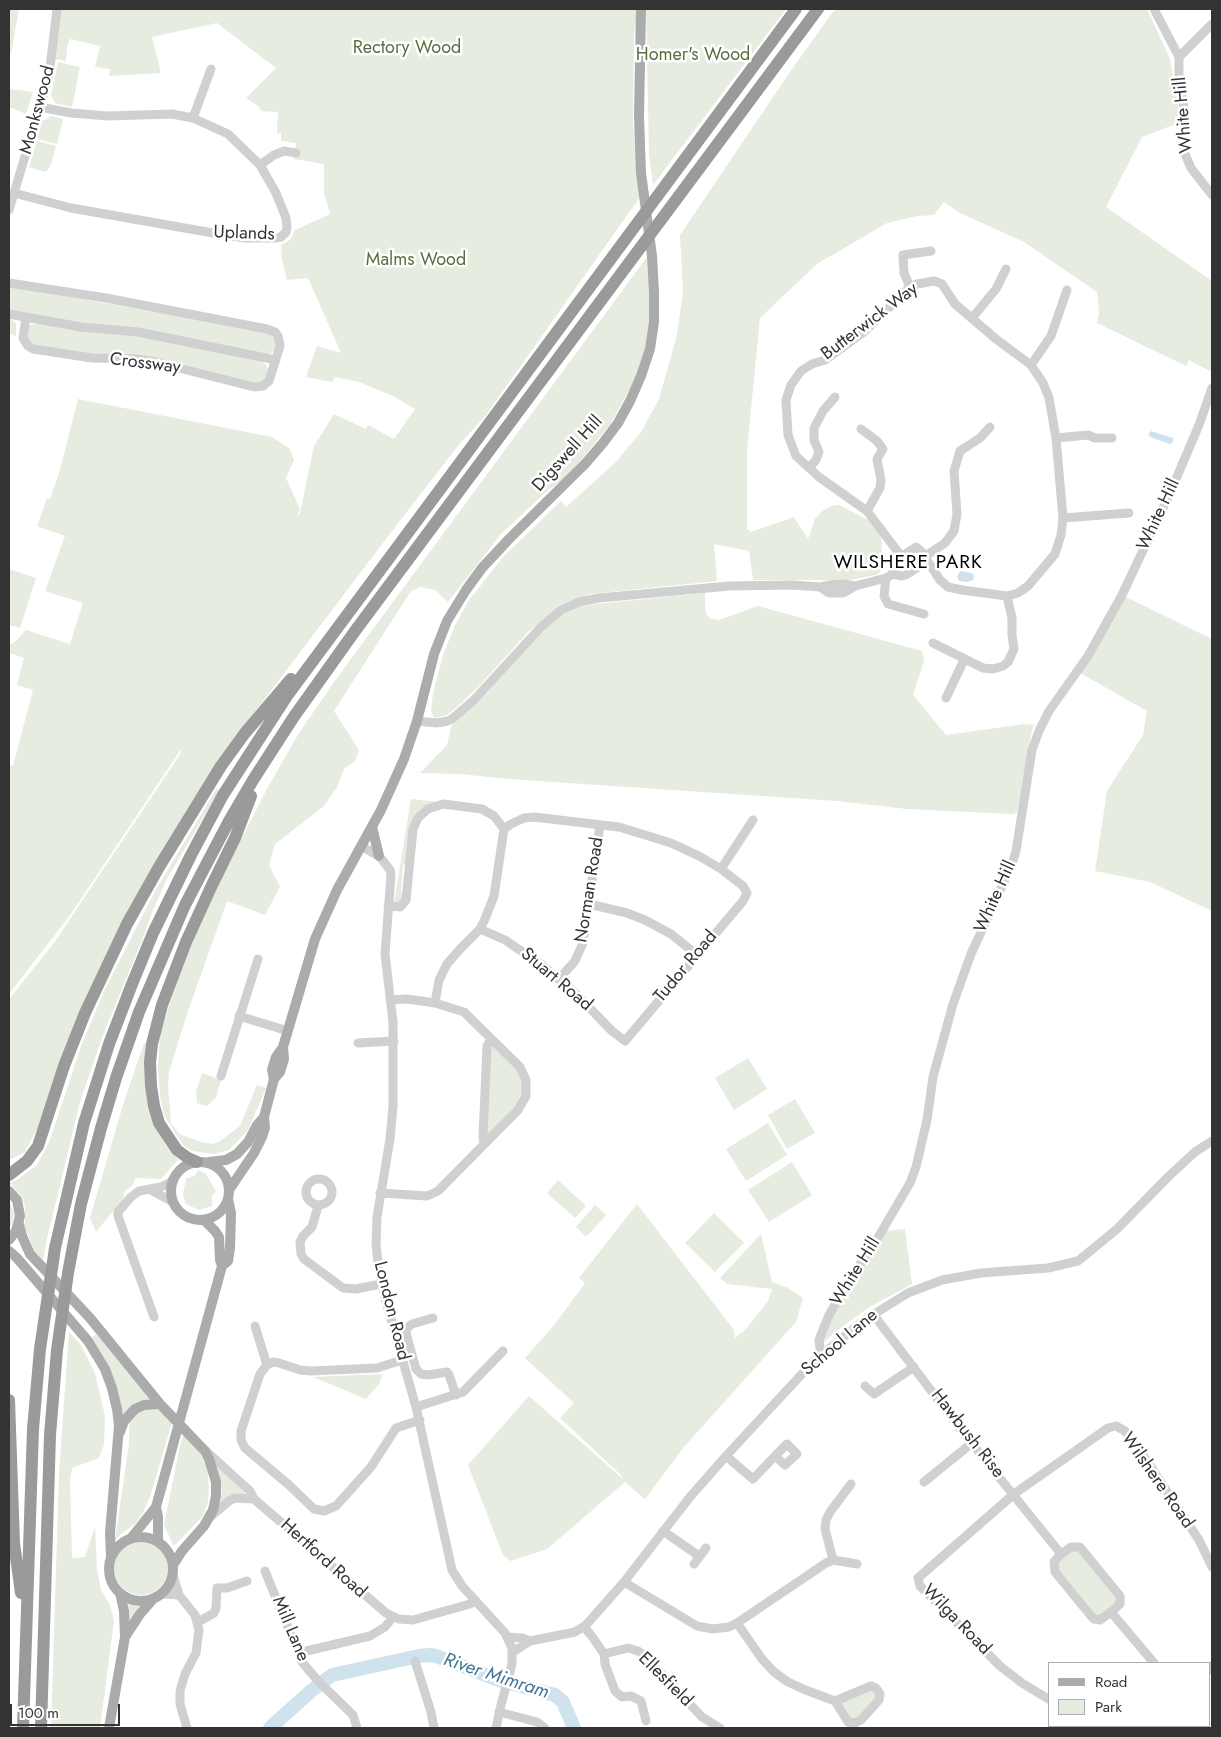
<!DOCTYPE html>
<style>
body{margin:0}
#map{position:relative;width:1221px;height:1737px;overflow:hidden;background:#fff;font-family:Jost,sans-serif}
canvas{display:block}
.frame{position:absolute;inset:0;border:10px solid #333;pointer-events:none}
.legend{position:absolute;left:1048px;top:1662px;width:162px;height:65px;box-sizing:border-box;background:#fff;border:1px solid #adadad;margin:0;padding:6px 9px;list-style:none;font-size:15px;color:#333}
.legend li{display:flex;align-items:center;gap:10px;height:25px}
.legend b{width:25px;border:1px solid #adadad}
.scale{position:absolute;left:10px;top:1704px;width:110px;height:22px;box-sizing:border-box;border:2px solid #333;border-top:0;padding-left:6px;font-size:15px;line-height:18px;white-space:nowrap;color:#333;-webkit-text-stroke:4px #fff;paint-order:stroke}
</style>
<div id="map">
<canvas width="1221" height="1737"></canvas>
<div class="frame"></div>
<ul class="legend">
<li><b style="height:6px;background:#ababab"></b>Road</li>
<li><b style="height:14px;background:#e6ecdf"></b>Park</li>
</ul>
<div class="scale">100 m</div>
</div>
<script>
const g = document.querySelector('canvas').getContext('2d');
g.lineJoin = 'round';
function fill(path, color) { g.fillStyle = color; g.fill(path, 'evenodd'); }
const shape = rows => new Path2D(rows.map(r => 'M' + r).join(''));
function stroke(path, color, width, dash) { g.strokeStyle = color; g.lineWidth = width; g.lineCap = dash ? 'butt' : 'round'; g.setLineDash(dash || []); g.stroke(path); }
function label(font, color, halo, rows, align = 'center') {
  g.font = font + ' Jost,sans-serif'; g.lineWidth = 5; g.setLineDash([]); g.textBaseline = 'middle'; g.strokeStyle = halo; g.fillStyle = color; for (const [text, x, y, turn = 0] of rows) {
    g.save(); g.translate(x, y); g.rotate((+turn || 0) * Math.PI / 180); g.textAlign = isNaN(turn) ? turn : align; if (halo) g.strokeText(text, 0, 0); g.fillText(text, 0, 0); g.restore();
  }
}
fill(shape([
 [9,9,19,9,11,54,9,53],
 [61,9,638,9,634,34,633,123,640,197,486,415,457,447,392,531,226,750,66,1049,37,1129,25,1152,9,1160,9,999,54,943,181,753,181,749,71,914,9,994,9,765,13,766,33,690,17,685,24,658,9,653,9,645,16,641,26,630,70,644,83,603,45,591,65,536,37,526,47,498,50,499,60,470,78,399,272,437,289,448,294,460,286,478,300,509,296,517,300,513,314,446,334,414,366,429,368,425,394,439,415,409,395,397,359,382,335,377,332,382,306,377,317,346,341,353,308,278,287,280,282,259,281,245,290,240,295,230,330,214,324,193,324,164,294,159,296,143,281,141,281,133,277,133,278,112,261,111,259,107,246,98,276,68,217,23,152,37,161,73,109,76,110,69,95,67,100,46,70,39,67,47,66,61,55,59],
 [646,9,786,9,653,185,649,154],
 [835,9,1147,9,1170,59,1181,122,1142,137,1106,207,1212,281,1212,372,1189,360,1186,366,1097,323,1099,313,1097,292,1024,242,960,213,944,202,934,215,917,216,887,223,817,264,760,318,747,449,747,529,751,532,794,517,808,539,815,519,822,511,831,506,839,505,870,521,881,537,882,544,881,570,879,573,876,575,850,580,753,580,749,551,714,544,717,581,590,594,560,605,528,632,480,685,459,705,447,715,434,718,431,711,433,693,443,655,455,625,469,600,503,557,561,501,566,507,615,463,641,432,659,399,677,335,683,291,680,235,790,72],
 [58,62,80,67,72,107,55,103,51,95],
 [9,89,33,92,26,114,9,107],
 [52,116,63,119,57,144,37,139,42,121],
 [37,141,56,146,51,165,46,172,29,167],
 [647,257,651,273,650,324,645,349,636,377,611,423,569,475,547,491,501,534,448,602,435,590,420,587,411,591,334,711,359,750,355,761,344,769,337,787,324,806,275,844,269,865,280,887,265,915,227,901,187,1014,169,1072,168,1087,171,1123,179,1134,201,1142,213,1144,220,1141,240,1126,257,1085,266,1088,248,1130,229,1150,214,1154,192,1151,183,1145,164,1115,160,1096,158,1068,160,1034,175,988,196,933,226,869,268,787,299,733,334,682],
 [9,286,267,332,275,337,276,349,270,354,9,312],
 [9,318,16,323,16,336,9,334],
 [41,323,139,335,260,361,265,364,269,370,265,382,252,384,182,364,138,356,92,355,30,345,26,341,29,325],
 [9,569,36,578,20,628,9,625],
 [705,593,705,609,707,615,711,619,719,620,758,606,922,651,924,661,913,695,946,735,1025,724,1034,725,1031,735,1017,812,1013,814,907,809,837,801,509,779,460,774,420,773,447,745,452,723,470,710,487,693,527,647,549,625,563,614,578,607,596,604],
 [1126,597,1212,639,1212,911,1150,882,1095,871,1107,791,1143,735,1147,711,1080,673],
 [217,788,219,791,168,877,153,910,141,943,103,1035,80,1102,46,1243,43,1260,34,1250,25,1227,25,1207,22,1197,10,1183,20,1178,37,1165,50,1140,81,1046,105,989,155,891],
 [411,799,439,802,420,811,407,863,403,865,401,892,404,895,401,902,394,903],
 [144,1043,148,1046,154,1122,165,1144,178,1160,161,1179,135,1178,133,1185,125,1191,123,1199,96,1232,90,1218,123,1105],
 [492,1047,495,1047,518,1069,523,1081,522,1095,519,1102,487,1136,490,1048],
 [748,1058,767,1089,734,1110,715,1078],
 [202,1073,221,1080,216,1098,207,1106,197,1103,196,1092],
 [795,1099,815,1133,787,1149,768,1115],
 [768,1123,787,1155,746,1181,726,1149],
 [792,1162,812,1195,769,1222,748,1190],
 [198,1170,206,1174,216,1191,212,1196,212,1206,199,1210,186,1204,183,1195,186,1178,195,1176],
 [558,1180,586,1206,575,1218,547,1193],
 [9,1201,14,1213,13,1220,9,1230],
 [637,1204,734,1330,735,1338,746,1329,768,1301,772,1289,727,1284,720,1278,761,1234,772,1282,788,1288,803,1298,796,1322,684,1447,645,1499,625,1482,547,1549,510,1561,503,1555,468,1465,529,1396,624,1480,620,1474,560,1418,574,1403,525,1358,555,1324,585,1283,579,1278],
 [595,1205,606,1215,586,1237,576,1227],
 [714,1213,744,1243,715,1272,685,1243],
 [905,1229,912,1284,868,1308,834,1333,823,1343,822,1337,831,1315,885,1231],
 [69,1332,81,1345,95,1373,105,1416,104,1444,99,1458,72,1468,70,1480,72,1558,85,1557,95,1527,97,1570,101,1590,110,1605,114,1621,100,1728,51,1728,59,1474],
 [96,1334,152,1402,123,1417,111,1372,104,1357,92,1338],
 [383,1374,379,1384,366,1399,313,1377],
 [157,1409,166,1415,172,1423,150,1497,143,1513,135,1524,122,1533,115,1540,129,1444,129,1422,132,1417,143,1410],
 [183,1435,199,1451,207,1468,209,1487,208,1502,203,1516,174,1546,164,1525,179,1450],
 [216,1465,247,1495,220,1503,222,1492],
 '114 1568a27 27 0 1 1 54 0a27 27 0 1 1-54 0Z',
 [1071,1551,1078,1551,1118,1598,1117,1604,1098,1616,1094,1614,1059,1570,1059,1561],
 [128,1603,140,1605,128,1624,129,1616],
 [871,1689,878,1695,861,1718,851,1720,841,1704,842,1701]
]), '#e6ecdf');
fill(shape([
 [1151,431,1173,438,1173,442,1170,444,1150,437,1148,434],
 [960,571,972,573,974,576,973,580,967,582,959,581,957,577]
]), '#cfe2ee');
stroke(shape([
 [270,1728,311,1691,332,1675,419,1656,430,1655,436,1656,499,1680,555,1695,563,1702,574,1728]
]), '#cfe2ee', 14);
stroke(shape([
 [1154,9,1179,57,1179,78,1186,120,1184,146,1185,154,1191,168,1212,195],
 [1179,57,1212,24],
 [193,118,211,69],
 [260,165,274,155,284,151,296,153],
 [14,193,71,208,213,233,245,238,277,238,281,237,286,232,287,227,286,218,276,193,260,165,228,134,193,118,172,114,108,116,71,113,40,107],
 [9,210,49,76,57,9],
 [9,283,106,298,267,329,275,332,278,336,280,346,269,381,263,386,254,387,155,362,136,359,92,358,33,349,28,346,23,338,26,317],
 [910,287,904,273,903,255,931,251],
 [9,314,81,327,138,332,276,360],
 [972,318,996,289,1006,269],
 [1031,365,1051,336,1067,290],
 [861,429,877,441,883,449,877,459,881,480,880,488,867,511],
 [1056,438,1088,435,1095,438,1112,438],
 [809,468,816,460,819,452,814,440,814,428,823,411,835,397],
 [1063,518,1129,513],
 [924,557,945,543,954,531,957,514,954,471,960,451,980,438,990,427],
 [893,574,893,562,916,547,921,551,940,580,948,587,962,590,1007,596,1018,593,1028,586,1055,554,1061,535,1063,518,1056,438,1049,398,1043,383,1031,365,996,339,955,304,942,284,934,281,917,284,910,287,865,331,825,360,812,364,801,371,791,385,786,400,788,435,796,456,819,477,867,511,901,556],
 [886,578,884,596,888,604,924,614],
 [820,587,829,593,843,593,855,586,886,578,893,574,902,576,906,575,927,561],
 [933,643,983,668,993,669,1003,666,1008,662,1014,649,1012,635,1012,618,1007,596],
 [946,698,964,660],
 [417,721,437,723,448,721,453,718,473,701,541,627,561,610,579,602,599,598,729,586,793,585,820,587,828,585,843,584,855,586],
 [361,846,379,856,384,862,390,870,391,875,385,954,393,1022,393,1106,390,1139,377,1217,376,1245,379,1270,386,1302,416,1407,452,1570,462,1586,505,1633,512,1648,512,1664,501,1705,496,1728],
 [721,869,753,820],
 [589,904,627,913,645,920,671,934,697,955],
 [388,906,400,907,406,900,413,829,418,818,428,809,443,804,482,809,494,816,504,829],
 [559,979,575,961,583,943,600,825],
 [435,1003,439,980,447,964,461,948,480,929,485,919,494,896,504,829,511,824,524,818,534,817,619,827,671,843,699,856,721,869,743,886,747,893,743,901,625,1041,612,1031,575,993,542,965,505,940,480,929],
 [239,1016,288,1031],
 [358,1043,394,1041],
 [221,1076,258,959],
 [484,1143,483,1137,487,1046,491,1039],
 '306 1192a13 13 0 1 1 26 0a13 13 0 1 1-26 0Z',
 [151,1190,173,1202],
 [380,1193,427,1196,438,1191,518,1110,526,1096,526,1080,520,1067,464,1012,435,1003,407,999,390,1000],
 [318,1206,312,1227,303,1236,300,1242,301,1254,304,1259,343,1288,356,1289,381,1284],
 [873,1314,961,1430,1061,1554,1071,1547,1080,1547,1120,1596,1120,1604,1111,1612,1154,1663],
 [154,1317,118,1216,118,1212,131,1197,139,1191,161,1187,173,1181],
 [433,1318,412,1324,407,1328,406,1333,416,1369,421,1374,429,1375,447,1372,449,1375,456,1395],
 [255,1326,267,1365],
 [823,1353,820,1349,819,1340,829,1315,848,1282,876,1241,910,1183,916,1167,927,1120,933,1077,953,1004,971,954,1011,867,1016,851,1032,750,1039,731,1049,711,1088,656,1122,595,1170,493,1199,425,1212,388],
 [402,1360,377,1368,312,1371,300,1370,279,1363,273,1362,267,1365,260,1374,241,1431,241,1440,245,1448,289,1485,314,1509,324,1511,336,1506,371,1467,396,1428,420,1420],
 [865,1386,874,1394,914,1367],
 [416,1407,463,1392,503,1351],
 [206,1451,250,1491,254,1499,386,1613,399,1619,413,1620,470,1604,476,1601],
 [726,1456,753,1479,775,1456,787,1444,797,1454,785,1465,775,1456],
 [924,1482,972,1443],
 [209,1518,229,1501,235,1498,254,1499],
 [663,1531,699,1556],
 [1061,1554,1054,1562,1055,1572,1091,1616,1094,1619,1100,1620,1111,1612],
 [833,1560,825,1529,826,1520,830,1512,851,1484],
 [694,1564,706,1548],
 [265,1571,302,1662,318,1681,353,1715,357,1728],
 [173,1575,179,1595,195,1615,199,1630,196,1653,185,1674,180,1691,180,1704,187,1728],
 [624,1582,697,1626,713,1629,729,1627,737,1623,826,1563,833,1560,857,1564],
 [161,1594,179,1595],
 [198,1622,214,1613,216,1608,217,1588,227,1588,247,1581],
 [737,1623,762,1659,774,1672,788,1682,803,1689,835,1701,848,1722,855,1723,861,1720,879,1700,880,1694,876,1688,871,1686,835,1701],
 [584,1627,591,1635,604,1654,605,1664,615,1691,622,1697,631,1696,641,1701,646,1721],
 [508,1637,522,1638,530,1641],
 [513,1652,530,1641,575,1632,586,1625,624,1582,690,1497,726,1456,813,1362,863,1321,908,1293,942,1280,981,1273,1048,1268,1078,1261,1117,1229,1168,1177,1195,1152,1212,1141],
 [298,1653,370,1636,385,1627,393,1617],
 [604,1654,628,1648,638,1651,644,1655,702,1717,720,1728],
 [415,1661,431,1712,434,1728],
 [1210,1670,1212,1666],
 [1050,1700,1022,1683,1000,1666,920,1586,918,1578,1014,1494,1108,1428,1116,1426,1125,1431,1143,1455,1199,1540,1212,1567],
 [499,1712,537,1722,545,1728],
 [1082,1726,1085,1728],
 [1137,1728,1140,1726]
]), '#d0d0d0', 9);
stroke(shape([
 [372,827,379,856],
 [274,1079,280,1072,284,1059,283,1047,315,939,337,890,381,810,404,759,417,721,434,654,447,621,466,590,482,568,510,538,585,464,603,443,618,423,630,401,641,376,650,349,654,322,654,292,652,256,641,173,639,117,641,9],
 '171 1191a29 29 0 1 1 58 0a29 29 0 1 1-58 0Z',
 [209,1162,226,1160,237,1154,248,1142,257,1125,264,1117],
 [229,1190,254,1153,262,1137,265,1128,264,1117,274,1079,272,1070,276,1057,283,1047],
 [9,1191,17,1200,20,1216,16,1231,9,1240],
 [19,1224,22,1236,30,1254,90,1318,160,1404,205,1451,209,1459,216,1482,216,1496,213,1510,204,1526,182,1551,173,1565],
 [9,1251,17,1258,88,1341,105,1369,112,1388,117,1409,119,1426,110,1533,111,1556],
 [222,1266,228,1261,230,1248,231,1213,228,1199],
 [120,1432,124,1421,135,1409,144,1405,160,1404],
 '109 1569a32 32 0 1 1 64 0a32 32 0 1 1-64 0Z',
 [132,1537,156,1507],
 [158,1541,158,1517,156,1507,222,1266,220,1260,219,1237,215,1231,204,1220],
 [125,1637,140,1614,154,1598],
 [109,1728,125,1637,124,1611,120,1593]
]), '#ababab', 10);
stroke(shape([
 [197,1162,188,1158,177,1150,159,1123,154,1106,151,1086,150,1062,152,1044,162,1005,186,942,212,885,235,838,251,796],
 [9,1175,27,1161,38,1146,64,1066,85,1013,127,924,159,867,221,766,245,733,291,679],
 [9,1400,14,1543,21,1593],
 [23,1728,33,1429,40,1349,55,1248,84,1123,109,1044,132,984,153,933,191,855,223,795,287,696,796,9],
 [41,1728,50,1435,57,1350,68,1273,81,1204,101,1128,116,1078,139,1012,185,905,229,821,253,780,293,718,355,631,818,9]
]), '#9a9a9a', 12);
label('18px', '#56703f', '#fff', [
 ["Rectory Wood",407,49],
 ["Homer's Wood",693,56],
 ["Malms Wood",416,261]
]);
label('18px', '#333', '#fff', [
 ["Monkswood",38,110,-75],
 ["White Hill",1184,115,-95],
 ["Uplands",244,234,2],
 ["Butterwick Way",870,322,-37],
 ["Crossway",145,364,7],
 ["Digswell Hill",568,454,-48],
 ["White Hill",1159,515,-65],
 ["Norman Road",590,890,-81],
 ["White Hill",996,897,-66],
 ["Tudor Road",686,967,-50],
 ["Stuart Road",556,980,40],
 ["White Hill",856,1272,-58],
 ["London Road",391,1311,76],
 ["School Lane",840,1343,-40],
 ["Hawbush Rise",967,1434,52],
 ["Wilshere Road",1157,1481,55],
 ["Hertford Road",323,1559,42],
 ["Wilga Road",956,1620,46],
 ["Mill Lane",290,1629,67],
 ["Ellesfield",665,1680,45]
]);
g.letterSpacing = '1px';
label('19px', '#000', '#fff', [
 ["WILSHERE PARK",908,563]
]);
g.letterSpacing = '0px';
label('italic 19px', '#3f7597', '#fff', [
 ["River Mimram",496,1677,18]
]);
</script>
